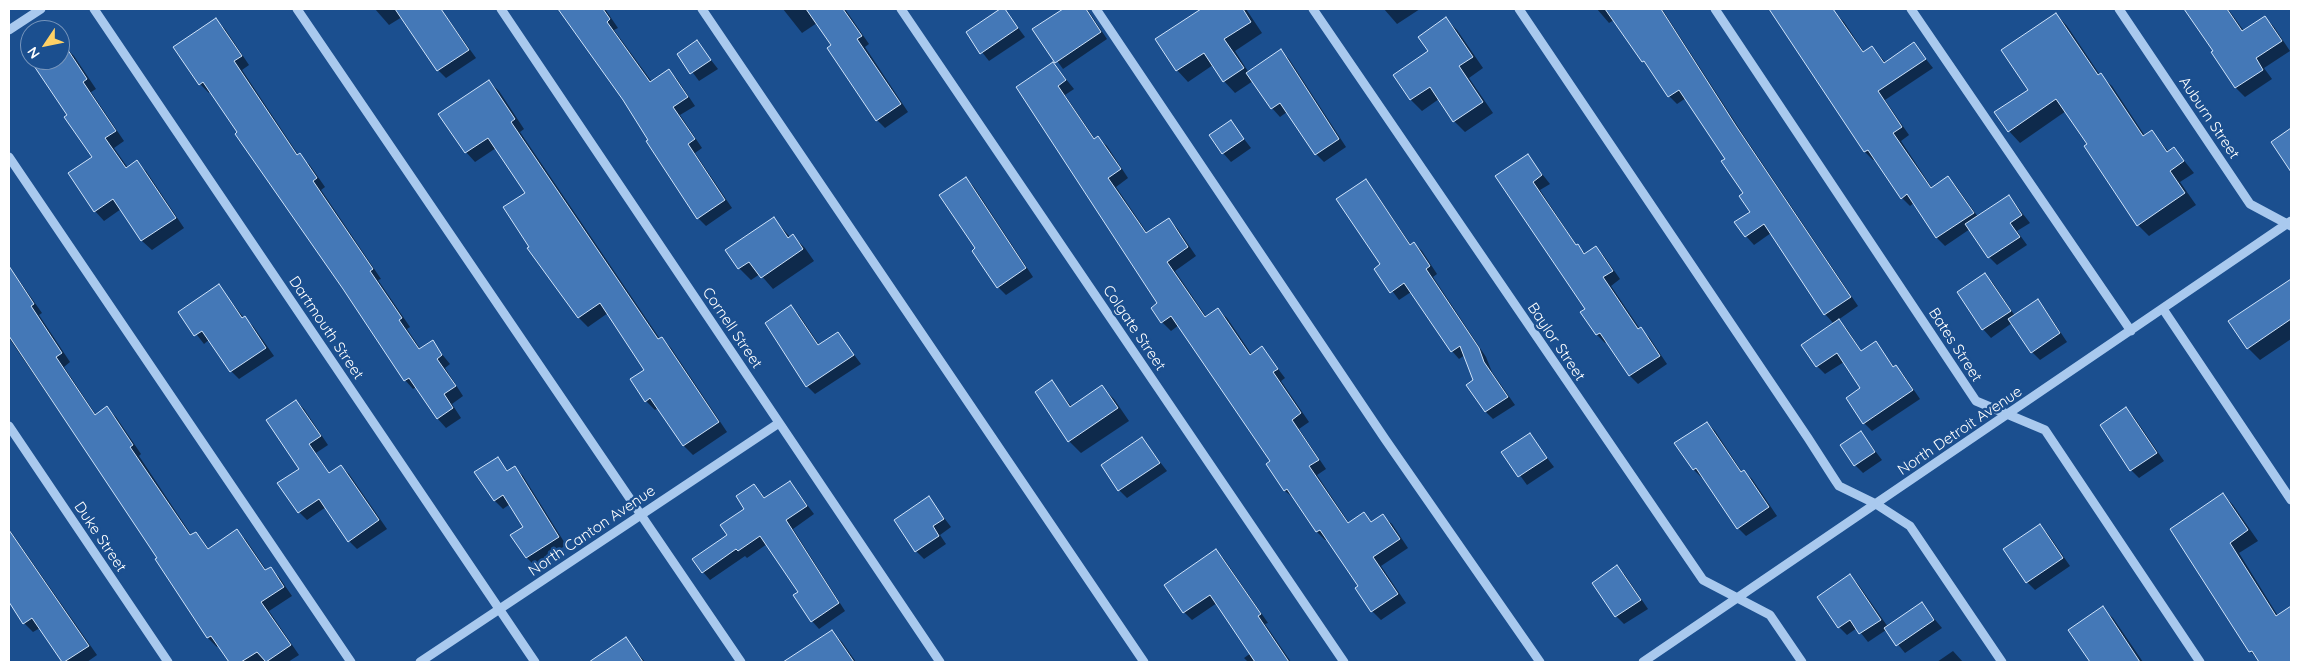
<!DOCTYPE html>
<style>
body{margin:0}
#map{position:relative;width:2300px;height:671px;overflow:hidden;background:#1b4f8f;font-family:Quicksand,sans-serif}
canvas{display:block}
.frame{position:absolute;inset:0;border:10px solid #fff;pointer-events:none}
.north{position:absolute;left:20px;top:20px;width:50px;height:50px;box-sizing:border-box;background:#1b4f8f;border:1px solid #7695bc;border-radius:50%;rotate:236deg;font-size:14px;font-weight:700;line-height:20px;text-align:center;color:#fff}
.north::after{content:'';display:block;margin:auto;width:18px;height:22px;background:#ffd166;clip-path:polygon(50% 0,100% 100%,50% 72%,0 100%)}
</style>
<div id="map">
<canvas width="2300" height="671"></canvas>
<div class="frame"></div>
<div class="north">N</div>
</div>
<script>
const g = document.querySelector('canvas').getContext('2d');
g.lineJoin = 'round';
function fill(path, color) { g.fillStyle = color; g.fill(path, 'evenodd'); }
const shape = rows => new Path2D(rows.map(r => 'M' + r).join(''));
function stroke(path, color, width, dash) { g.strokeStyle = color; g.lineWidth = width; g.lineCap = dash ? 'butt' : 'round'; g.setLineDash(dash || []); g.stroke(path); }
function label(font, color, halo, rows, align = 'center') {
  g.font = font + ' Quicksand,sans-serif'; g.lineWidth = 5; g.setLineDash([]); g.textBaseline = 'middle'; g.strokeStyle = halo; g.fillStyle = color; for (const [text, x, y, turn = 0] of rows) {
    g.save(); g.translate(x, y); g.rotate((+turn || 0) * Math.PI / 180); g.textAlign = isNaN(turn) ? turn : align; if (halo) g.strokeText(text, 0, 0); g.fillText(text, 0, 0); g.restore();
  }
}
fill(shape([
 [375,9,441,9,476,58,446,78,438,70,402,17,389,25],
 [560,9,605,9,618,28,614,30,652,82,669,71,677,79,695,106,680,115,702,148,695,153,732,208,706,226,698,218,624,99],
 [783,9,845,9,869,44,865,47,908,112,885,128,877,120,817,23,802,33],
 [1004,9,1025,37,989,61,967,33],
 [1065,9,1087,9,1107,39,1063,69,1034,29],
 [1203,9,1246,9,1262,33,1235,51,1249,73,1281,51,1289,59,1346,147,1324,162,1316,154,1287,112,1280,117,1272,108,1253,81,1235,93,1224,81,1213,65,1188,82,1177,70,1156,39],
 [1384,9,1420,9,1397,24],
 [1597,9,1662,9,1744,136,1858,306,1838,320,1847,329,1862,352,1875,343,1894,367,1903,374,1920,399,1872,431,1864,423,1862,389,1844,362,1825,374,1817,366,1834,324,1825,314,1771,233,1754,245,1746,236,1752,212,1727,159,1686,98,1677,104,1669,96,1614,20,1609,23],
 [1771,9,1823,9,1830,18,1836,14,1844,22,1864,52,1872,47,1886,63,1914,44,1933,68,1885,100,1909,135,1901,141,1932,188,1948,178,1956,186,1978,217,2009,196,2030,223,2017,231,2027,245,1997,265,1989,257,1970,229,1945,246,1937,238,1914,203,1910,206,1902,198,1875,159,1873,160,1865,152],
 [2189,9,2228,9,2244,31,2265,17,2274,27,2290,51,2264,68,2272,79,2245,97,2236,88,2212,53,2215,51],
 [2056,14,2067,26,2100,75,2112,86,2145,136,2152,132,2169,152,2174,148,2194,173,2180,182,2196,205,2149,236,2138,225,2066,111,2020,143,2009,131,2029,90],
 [1446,19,1457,30,1483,68,1469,78,1493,113,1465,132,1454,121,1439,99,1422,111,1411,100,1394,76,1429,52],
 [216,20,225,29,249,65,242,70,299,156,309,164,325,187,321,190,381,279,378,280,410,327,407,329,421,350,432,342,450,364,445,368,463,396,452,404,461,418,446,428,438,419,416,387,413,389,405,380,237,134,239,133,211,91,209,93,200,84],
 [697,42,718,69,699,81,679,54],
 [64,46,74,56,96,89,91,92,124,141,114,148,128,168,136,162,146,171,184,228,152,250,142,241,121,209,104,221,95,211,93,157,69,115,44,60,60,60,60,49],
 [1053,63,1074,89,1065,95,1095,139,1098,138,1107,146,1128,178,1116,187,1148,234,1169,220,1177,228,1196,256,1175,271,1207,318,1218,310,1227,318,1252,355,1262,348,1285,378,1281,381,1309,422,1299,429,1326,469,1317,475,1349,523,1364,514,1373,523,1383,516,1392,524,1408,548,1381,566,1406,603,1381,620,1372,611,1360,587,1328,539,1325,540,1317,532,1295,499,1285,491,1267,464,1272,461,1179,325,1171,331,1162,322,1159,304,1018,87],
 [489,82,499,91,524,129,520,132,660,339,662,338,671,348,727,432,693,455,684,446,658,408,655,410,646,401,645,371,608,313,588,327,579,318,531,247,526,193,496,148,475,162,466,152],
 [1231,122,1251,148,1231,162,1223,153],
 [1528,156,1550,184,1540,190,1577,246,1586,254,1596,247,1604,256,1620,279,1611,286,1640,329,1649,337,1667,364,1638,384,1630,376,1607,341,1605,343,1597,335,1582,312,1586,309,1497,176],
 [966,178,974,187,1033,277,1006,295,998,287,977,249],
 [1366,181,1373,189,1411,245,1414,243,1422,251,1437,274,1433,277,1486,357,1492,372,1515,405,1493,419,1486,412,1465,355,1459,359,1452,351,1411,292,1399,300,1376,269,1382,265],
 [773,218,791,238,793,236,805,248,814,261,773,289,760,274,751,280,739,268,727,251],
 [9,266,42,313,39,315,70,362,64,367,96,415,107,408,116,417,141,454,139,456,192,536,196,533,210,550,237,531,246,540,267,571,270,568,279,577,292,596,269,611,299,655,288,662,230,662,219,645,217,647,208,638,157,559,159,558,9,338],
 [1985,275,1993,283,2015,316,2037,301,2045,309,2067,342,2040,360,2032,352,2012,323,1991,338,1983,329,1958,293],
 [2286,284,2291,290,2291,339,2260,360,2248,348],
 [218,285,244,318,253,326,274,356,239,379,231,371,210,339,204,344,179,312],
 [791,307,799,315,820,346,838,333,861,364,815,394,807,386,766,323],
 [1052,382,1072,407,1102,387,1114,399,1129,421,1081,453,1069,441],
 [296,401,304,409,328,445,316,453,330,474,341,466,349,474,387,529,357,549,349,541,326,507,307,520,299,512,300,469],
 [2126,409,2134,417,2164,461,2139,478,2131,470],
 [1707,423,1715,431,1742,472,1744,471,1752,479,1777,516,1746,536,1738,528,1703,477,1702,478,1694,470,1676,444],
 [1861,432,1882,460,1863,473,1855,465],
 [1529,434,1554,467,1527,485,1503,452],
 [1142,439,1167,471,1127,498,1119,490],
 [497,458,509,472,515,468,523,476,566,545,535,566,527,558,512,535,525,527,510,504,503,509,495,501,476,473],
 [790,482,814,514,793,529,845,611,819,629,812,621,800,592,767,544,747,558,745,556,710,580,703,572,746,509,754,485,766,499],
 [2223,494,2233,505,2258,541,2239,553,2278,616,2281,614,2291,624,2291,662,2261,662,2250,651,2230,621],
 [929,498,951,527,940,535,946,544,924,559,916,551],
 [2040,526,2048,534,2070,566,2035,590,2027,582],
 [9,529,97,655,87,662,63,662,40,628,33,632,24,623,9,592],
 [1216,551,1224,559,1268,623,1265,624,1291,662,1248,662,1244,658,1251,653,1217,603,1192,620,1184,612],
 [1617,567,1625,575,1648,609,1624,624,1616,616,1594,583],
 [1850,576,1858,584,1888,627,1922,604,1942,628,1905,653,1886,630,1868,642,1857,628,1847,635,1839,627],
 [2102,608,2113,618,2143,662,2092,662,2070,630],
 [831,631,842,642,856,662,799,662,795,656],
 [626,639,645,662,598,662,596,659],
 [1953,651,1963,662,1937,662]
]), '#0007');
const building = shape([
 [395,9,441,9,469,50,437,71,395,9],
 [558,9,603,9,610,19,607,22,650,82,669,69,688,97,673,107,695,139,688,144,725,200,697,219,646,141,648,140,623,100,558,9],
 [806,9,843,9,862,36,857,39,901,104,876,121,827,48,831,45,806,9],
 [1000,9,1005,9,1018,28,980,54,966,32,1000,9],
 [1063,9,1086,9,1101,32,1055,63,1032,29,1063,9],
 [1201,9,1243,9,1251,22,1224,39,1244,68,1223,82,1204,53,1176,71,1155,39,1201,9],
 [1605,9,1661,9,1736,126,1851,297,1824,315,1764,224,1745,237,1734,222,1750,212,1739,196,1743,193,1721,161,1725,159,1679,90,1668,97,1644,61,1642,62,1605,9],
 [1769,9,1833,9,1863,52,1872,46,1884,63,1914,42,1926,59,1878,91,1902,127,1893,133,1931,188,1948,176,1974,213,1936,238,1907,194,1901,199,1868,150,1864,152,1769,9],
 [2184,9,2227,9,2242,31,2265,16,2282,41,2256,58,2263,70,2235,88,2211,52,2213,51,2184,9],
 [2056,13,2098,75,2101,73,2143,136,2152,130,2167,152,2174,147,2184,161,2170,171,2185,193,2137,226,2084,146,2087,144,2056,99,2008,132,1994,112,2028,90,2001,50,2056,13],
 [1446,17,1473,57,1459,66,1483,102,1453,122,1430,87,1410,100,1393,75,1428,51,1418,37,1446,17],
 [216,18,242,56,234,61,297,155,300,153,317,178,313,181,373,269,370,271,402,318,399,320,419,349,433,340,442,355,437,359,456,386,444,394,453,408,437,419,409,378,404,381,343,289,235,134,237,132,203,82,199,85,173,47,216,18],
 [60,38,87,79,83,82,116,131,105,138,126,168,137,160,176,218,141,241,113,199,94,212,68,173,92,157,64,117,67,115,30,60,60,60,60,38],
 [697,40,711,60,690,74,677,54,697,40],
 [1281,49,1339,139,1315,155,1280,103,1271,109,1246,73,1281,49],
 [1053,62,1066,80,1058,86,1094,139,1098,136,1121,169,1108,178,1146,233,1169,218,1188,247,1167,262,1205,317,1218,308,1250,355,1262,346,1278,369,1273,372,1301,413,1292,420,1319,460,1309,466,1348,523,1364,512,1371,522,1383,514,1400,539,1373,557,1398,594,1371,612,1355,588,1358,586,1320,530,1316,532,1287,489,1284,491,1266,464,1270,461,1171,316,1161,323,1151,308,1157,303,1016,87,1053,62],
 [489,80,515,119,511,122,658,339,662,337,719,422,683,446,650,398,645,402,630,379,644,370,600,303,578,318,527,248,529,247,503,207,525,193,488,138,465,153,438,114,489,80],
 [1231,120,1244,139,1222,154,1209,135,1231,120],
 [2291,128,2291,172,2271,142,2291,128],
 [1528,154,1542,175,1533,182,1576,245,1578,244,1584,254,1596,246,1613,271,1603,277,1638,329,1641,327,1660,356,1629,376,1600,333,1596,335,1580,312,1585,309,1495,176,1528,154],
 [966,177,1026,268,997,288,972,251,975,248,939,195,966,177],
 [1366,179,1410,245,1414,242,1430,266,1426,269,1479,348,1484,362,1508,397,1485,412,1466,385,1473,380,1460,346,1451,352,1404,283,1390,293,1374,269,1380,264,1336,199,1366,179],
 [2009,195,2022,215,2010,223,2020,237,1988,258,1965,224,2009,195],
 [774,217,788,238,793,234,803,249,761,278,749,262,738,269,725,250,774,217],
 [9,266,34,304,31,306,62,353,56,357,95,415,107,406,133,445,130,447,190,535,196,532,208,549,237,529,265,570,271,567,284,587,261,602,291,645,266,662,257,652,241,662,229,662,211,636,207,638,155,559,157,558,9,336,9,266],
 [1985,273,2011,311,1982,330,1957,292,1985,273],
 [2291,279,2291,319,2247,349,2228,321,2291,279],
 [219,284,242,318,245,316,266,348,230,372,202,331,194,336,178,312,219,284],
 [2038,299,2060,333,2031,353,2008,319,2038,299],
 [791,305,818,345,838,332,854,355,806,387,765,323,791,305],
 [1839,319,1861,351,1876,341,1893,367,1896,365,1913,390,1863,424,1846,398,1860,388,1837,353,1816,367,1801,345,1839,319],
 [1052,380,1070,407,1102,385,1118,408,1068,442,1035,392,1052,380],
 [296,400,321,436,309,444,329,473,341,465,379,520,348,542,319,499,298,513,277,483,299,469,266,420,296,400],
 [2126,407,2157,453,2130,471,2100,425,2126,407],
 [1707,422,1741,472,1744,470,1769,507,1737,529,1696,468,1693,470,1674,443,1707,422],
 [1861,431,1875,452,1854,466,1840,445,1861,431],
 [1530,433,1547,458,1518,477,1501,452,1530,433],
 [1142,437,1160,463,1118,491,1101,465,1142,437],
 [498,457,507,471,515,466,559,537,526,558,510,535,523,527,503,495,494,501,474,472,498,457],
 [790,481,807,506,786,520,839,603,811,622,793,595,798,592,760,536,738,551,736,549,702,573,692,559,727,535,720,525,744,509,736,496,754,484,764,498,790,481],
 [2223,493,2248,530,2230,543,2276,616,2291,606,2291,662,2259,662,2252,651,2249,652,2170,529,2223,493],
 [929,496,944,519,933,526,939,536,915,552,894,520,929,496],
 [2040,524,2063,558,2026,583,2003,549,2040,524],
 [9,530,89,646,64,662,62,662,32,618,23,624,9,602,9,530],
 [1216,549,1261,614,1258,616,1289,662,1255,662,1210,595,1183,613,1164,585,1216,549],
 [1617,565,1641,600,1615,617,1592,583,1617,565],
 [1850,574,1881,620,1859,634,1850,620,1838,628,1817,597,1850,574],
 [1922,602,1934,620,1896,646,1884,628,1922,602],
 [2103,606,2140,662,2090,662,2068,630,2103,606],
 [832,630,854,662,783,662,832,630],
 [626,637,643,662,589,662,626,637]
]);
fill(building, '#4478b7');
stroke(building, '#cfe3fa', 1);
stroke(shape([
 [94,9,535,662],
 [297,9,741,662],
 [501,9,940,662],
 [702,9,1144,662],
 [901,9,1344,662],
 [1096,9,1385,439,1540,662],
 [1313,9,1703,580,1770,615,1802,662],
 [1519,9,1808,438,1835,480,1839,486,1876,504,1910,526,2002,662],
 [1715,9,1976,401,2045,430,2200,662],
 [1911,9,2131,331],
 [2119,9,2250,204,2291,226],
 [9,30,41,9],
 [9,157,351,662],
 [2163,309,2291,500],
 [9,426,168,662],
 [420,662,779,423],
 [1643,662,2291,221]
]), '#a9c9ee', 9);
label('15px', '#fff', '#1b4f8f', [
 ["Auburn Street",2209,118,56],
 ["Dartmouth Street",326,328,56],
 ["Cornell Street",732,328,56],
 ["Colgate Street",1134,328,56],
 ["Baylor Street",1556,342,56],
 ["Bates Street",1955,345,57],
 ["North Detroit Avenue",1960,431,-34],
 ["North Canton Avenue",592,531,-34],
 ["Duke Street",100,537,56]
]);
</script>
